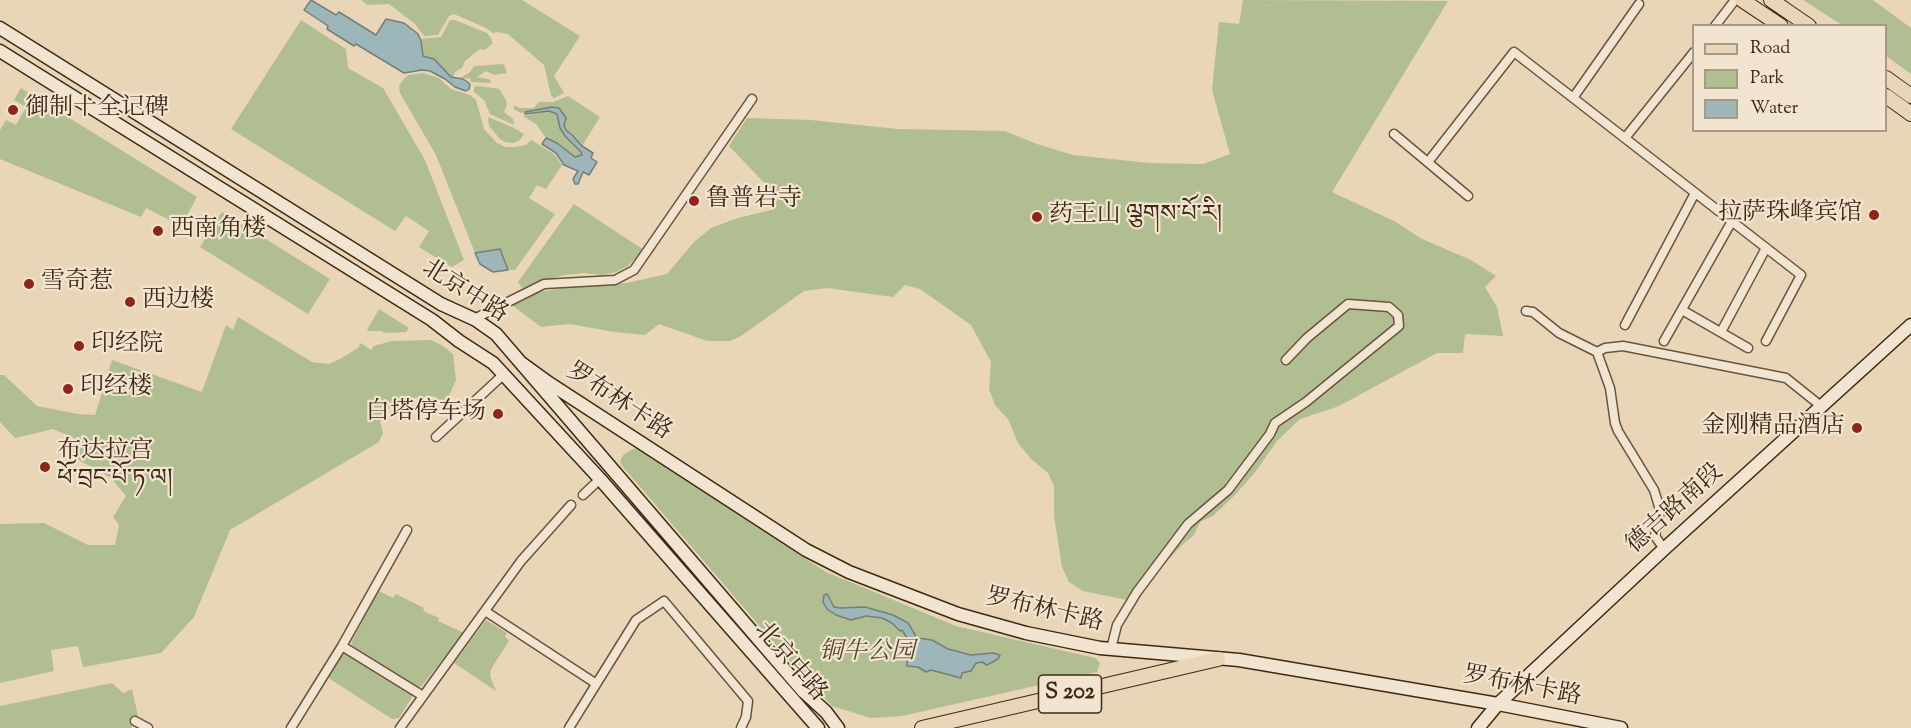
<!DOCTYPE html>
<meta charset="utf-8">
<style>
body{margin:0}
#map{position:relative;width:1911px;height:728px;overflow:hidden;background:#e9d5b7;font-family:"Sorts Mill Goudy",serif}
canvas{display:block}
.legend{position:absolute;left:1692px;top:24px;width:195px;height:108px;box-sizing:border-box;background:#f1e4d0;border:2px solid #aa9984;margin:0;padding:8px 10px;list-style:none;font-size:18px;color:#3f2912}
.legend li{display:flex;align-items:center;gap:12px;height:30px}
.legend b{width:30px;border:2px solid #aa9984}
</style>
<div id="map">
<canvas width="1911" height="728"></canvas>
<ul class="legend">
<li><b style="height:8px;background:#e9d5b7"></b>Road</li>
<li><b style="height:16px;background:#b1be92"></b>Park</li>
<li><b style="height:16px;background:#9db6ba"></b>Water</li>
</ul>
</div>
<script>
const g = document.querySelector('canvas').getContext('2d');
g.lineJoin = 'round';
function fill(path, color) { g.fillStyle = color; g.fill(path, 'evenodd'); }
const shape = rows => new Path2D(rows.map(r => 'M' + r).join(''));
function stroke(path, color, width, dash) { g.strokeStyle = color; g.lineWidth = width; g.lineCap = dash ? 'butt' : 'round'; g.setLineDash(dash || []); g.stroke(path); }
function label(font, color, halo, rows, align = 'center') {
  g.font = font + ' "Sorts Mill Goudy","Noto Serif SC","Noto Serif Tibetan",serif'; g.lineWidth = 4.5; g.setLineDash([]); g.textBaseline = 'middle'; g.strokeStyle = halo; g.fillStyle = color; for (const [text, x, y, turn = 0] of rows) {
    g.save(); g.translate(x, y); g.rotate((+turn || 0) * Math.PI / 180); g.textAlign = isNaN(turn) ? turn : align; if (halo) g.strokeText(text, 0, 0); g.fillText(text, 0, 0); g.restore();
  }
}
fill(shape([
 [361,0,522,0,580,36,554,76,564,93,554,98,551,95,544,65,508,34,498,32,493,33,486,28,454,14,449,16,438,35,424,36,415,24,389,4,368,5],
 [1243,0,1448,1,1332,192,1396,222,1420,238,1471,260,1496,276,1485,287,1497,307,1503,336,1465,334,1463,353,1437,353,1339,406,1300,419,1277,441,1256,471,1236,494,1213,516,1200,522,1194,535,1182,545,1149,580,1137,602,1083,591,1069,582,1062,567,1054,516,1054,486,1048,473,1031,459,1018,443,1008,419,995,405,989,389,991,362,971,325,920,289,905,285,893,297,827,288,804,291,741,336,730,341,707,341,659,324,645,335,614,332,570,324,541,327,512,305,537,293,560,288,596,284,627,283,667,274,695,241,711,228,738,218,775,209,772,191,729,146,747,118,811,120,898,129,1005,131,1037,144,1073,155,1149,163,1203,164,1230,154,1212,90,1219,22,1239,24],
 [1803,0,1873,0,1911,28,1911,74,1886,56,1886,26,1842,25],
 [301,20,346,49,348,68,383,88,425,160,464,260,452,267,419,247,429,231,406,216,395,231,231,129],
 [450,20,455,20,487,33,492,40,492,44,485,50,480,49,465,61,462,68,455,72,453,78,446,74,434,59,422,56,420,39,441,37],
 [504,64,507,73,494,75,486,71,477,77,488,79,491,81,490,83,471,82,470,78,459,79,470,72,474,66],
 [423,73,439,78,451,89,470,95,476,100,484,129,497,143,505,147,515,147,526,145,531,140,554,154,562,165,546,189,537,185,529,198,555,214,515,270,508,270,500,249,475,253,436,155,400,93,399,86,403,80,408,75],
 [479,86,499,89,506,100,507,105,504,112,513,119,514,125,490,114,484,100,474,92,474,87],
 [21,88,197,197,181,226,146,208,141,217,0,159,0,130,6,120,16,125,26,107,14,100],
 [568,96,600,117,582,146,572,135,566,130,564,125,566,121,552,107,521,113,514,109,514,105,519,108,534,108,539,102,553,102],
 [549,111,557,114,560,128,565,136,581,152,582,155,575,157,557,143,546,138,536,124,523,116],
 [488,117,512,127,524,134,520,140,514,143,505,142,500,139,489,126],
 [574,204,644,250,628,266,616,272,603,275,584,273,564,275,522,288,518,282],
 [222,212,330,279,308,314,200,247],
 [379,309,409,328,406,332,385,333,381,331,369,331,367,330],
 [238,317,312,362,329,364,340,359,358,348,361,343,371,350,374,346,392,341,431,340,443,346,453,354,456,380,448,398,439,402,433,396,402,399,387,410,380,422,383,433,379,442,230,530,194,617,161,653,83,667,78,646,51,650,54,671,0,683,0,524,44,523,88,545,115,545,119,525,113,517,126,496,111,478,68,454,74,438,53,429,15,438,0,422,0,375,4,375,37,406,78,414,95,415,112,360,202,392,226,325,233,330],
 [633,449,637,449,826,572,956,626,1095,658,1100,663,1097,672,902,716,871,718,832,706,799,672,623,467,620,461,624,454],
 [385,577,379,591,393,598,396,594,424,608,423,611,439,618,438,621,464,633,420,688,354,647,351,643],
 [486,620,507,633,505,636,509,641,491,669,490,676,496,691,454,663],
 [346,653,412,694,412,697,399,718,392,719,327,677,340,656],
 [112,683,123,693,132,689,138,716,131,728,0,728,0,706]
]), '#b1be92');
const water = shape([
 [311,0,336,15,339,12,376,35,386,19,404,23,418,34,421,41,423,56,434,59,451,77,463,79,469,83,470,85,469,89,466,91,455,87,445,79,430,71,422,70,404,73,356,44,354,46,327,29,328,26,304,10,311,0],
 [552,107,559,108,566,118,564,125,566,130,572,135,582,146,593,153,591,158,597,162,589,175,583,172,578,184,575,184,573,179,578,171,564,165,556,153,542,144,546,138,557,143,575,157,582,155,581,152,565,136,560,128,557,114,549,111,525,114,525,112,552,107],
 [500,249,508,270,493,272,480,264,475,253,500,249],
 [827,594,834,607,840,608,865,607,893,615,908,623,917,638,932,640,948,649,971,655,993,653,1000,655,998,659,987,665,982,662,976,663,971,671,962,673,961,678,931,670,926,672,918,667,907,666,907,660,912,660,913,649,911,639,908,640,902,630,900,631,892,623,882,618,866,616,851,620,836,615,827,609,823,602,824,595,827,594]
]);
fill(water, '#9db6ba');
stroke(water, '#777e77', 1.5);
const minor = shape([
 [1715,26,1735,0],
 [1573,98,1639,4],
 [1394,134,1468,196],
 [1625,138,1694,52],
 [1428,162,1514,52,1801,275,1766,341],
 [1682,310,1748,348],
 [1526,311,1533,312,1559,333,1597,352,1610,388,1615,423,1618,431,1654,490,1658,503,1660,511,1655,536,1664,549],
 [474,319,544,284,615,280,634,270,752,99],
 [1625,325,1695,193],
 [1721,332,1766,248],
 [1664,341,1732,221],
 [1597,352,1605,348,1623,346,1786,378,1821,406],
 [436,437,504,374],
 [583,495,600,479],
 [485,611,595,683],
 [342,646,423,696],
 [1111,649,1117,625,1137,592,1188,524,1228,490,1270,434,1275,423,1306,402,1399,326,1398,315,1389,307,1348,304,1307,338,1286,360],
 [135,721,148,728],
 [291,728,342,646,407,530],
 [400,728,521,561,571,505],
 [569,728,636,620,664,601,748,701,746,717,741,728]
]);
const secondary = shape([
 [0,28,441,304,476,320,496,334,803,691,826,712,838,728],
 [0,51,432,320,459,341,493,363,600,479,818,728],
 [520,362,549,383,806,550,849,572,958,614,1026,633,1100,648,1239,660,1498,704,1621,728],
 [1478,728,1498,704,1664,549,1911,325]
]);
const primary = shape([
 [922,728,1218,659]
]);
const trunk = shape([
 [1742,0,1781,26],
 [1771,0,1809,26],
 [1886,78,1911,96],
 [1886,96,1911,114]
]);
stroke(minor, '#6a543b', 11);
stroke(secondary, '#3f2912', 15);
stroke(primary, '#3f2912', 16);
stroke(trunk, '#3f2912', 16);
stroke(minor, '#f1e4d0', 8);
stroke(secondary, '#f1e4d0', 12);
stroke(primary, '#e9d5b7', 14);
stroke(trunk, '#e9d5b7', 14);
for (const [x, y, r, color] of [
 [13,110,6,"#8f2418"],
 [694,201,6,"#8f2418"],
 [1874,215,6,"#8f2418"],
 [1037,217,6,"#8f2418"],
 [158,231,6,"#8f2418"],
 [29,284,6,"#8f2418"],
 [130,302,6,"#8f2418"],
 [79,346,6,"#8f2418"],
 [68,389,6,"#8f2418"],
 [498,414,6,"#8f2418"],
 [1857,428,6,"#8f2418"],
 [45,467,6,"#8f2418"]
]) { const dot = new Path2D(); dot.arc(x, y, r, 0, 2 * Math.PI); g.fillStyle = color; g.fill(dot); stroke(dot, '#f1e4d0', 2); }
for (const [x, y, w] of [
 [1070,694,63]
]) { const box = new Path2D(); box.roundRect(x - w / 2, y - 19, w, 38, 4.5); g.fillStyle = '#f1e4d0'; g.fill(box); stroke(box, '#3f2912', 1.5); }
label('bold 22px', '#3f2912', null, [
 ["S 202",1070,694]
]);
label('24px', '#3f2912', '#f1e4d0', [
 ["御制十全记碑",25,110],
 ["鲁普岩寺",706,201],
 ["拉萨珠峰宾馆",1862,215,"right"],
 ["药王山 ལྕགས་པོ་རི།",1049,217],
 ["西南角楼",170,231],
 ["雪奇惹",41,284],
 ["西边楼",142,302],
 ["印经院",91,346],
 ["印经楼",80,389],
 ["白塔停车场",486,414,"right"],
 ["金刚精品酒店",1845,428,"right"],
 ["布达拉宫",57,453],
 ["ཕོ་བྲང་པོ་ཏ་ལ།",57,481]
], 'left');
label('24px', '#3f2912', '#f1e4d0', [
 ["北京中路",464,293,32],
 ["罗布林卡路",618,403,33],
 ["德吉路南段",1676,510,-42],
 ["罗布林卡路",1044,612,13],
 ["北京中路",789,663,49],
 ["罗布林卡路",1522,688,11]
]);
label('italic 24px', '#56472c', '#f1e4d0', [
 ["铜牛公园",867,654]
]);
</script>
